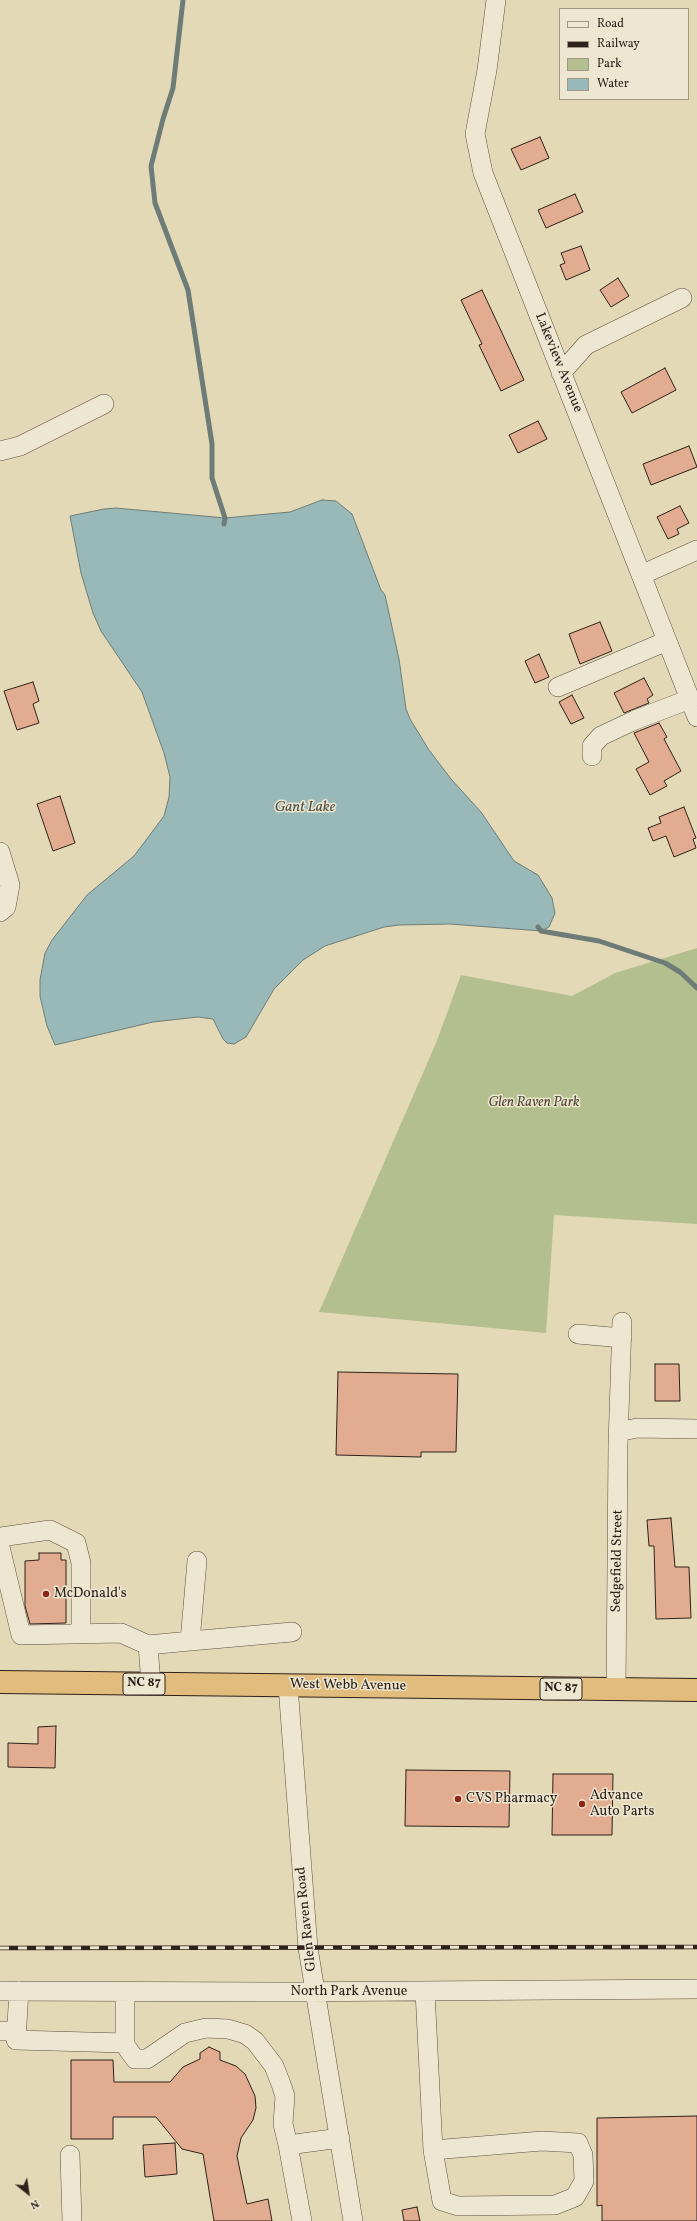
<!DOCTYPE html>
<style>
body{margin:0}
#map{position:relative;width:697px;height:2221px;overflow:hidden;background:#e4d9b7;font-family:Vollkorn,serif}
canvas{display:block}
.legend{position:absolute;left:559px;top:8px;width:130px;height:92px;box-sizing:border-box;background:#ede6d0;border:1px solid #a19787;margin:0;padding:5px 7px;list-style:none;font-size:12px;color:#2e211a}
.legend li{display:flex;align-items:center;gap:8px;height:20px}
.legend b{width:20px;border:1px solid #a19787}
.north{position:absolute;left:8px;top:2173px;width:40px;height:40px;-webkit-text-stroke:3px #ede6d0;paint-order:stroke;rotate:150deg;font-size:11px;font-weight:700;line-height:16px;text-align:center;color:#2e211a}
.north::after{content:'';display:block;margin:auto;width:14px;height:18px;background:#2e211a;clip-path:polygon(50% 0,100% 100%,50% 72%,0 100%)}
</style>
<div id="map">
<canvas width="697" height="2221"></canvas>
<ul class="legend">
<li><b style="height:5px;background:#ede6d0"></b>Road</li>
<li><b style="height:5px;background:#2e211a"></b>Railway</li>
<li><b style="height:11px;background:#b4bf8f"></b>Park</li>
<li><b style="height:11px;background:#98b9b7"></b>Water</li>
</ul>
<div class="north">N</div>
</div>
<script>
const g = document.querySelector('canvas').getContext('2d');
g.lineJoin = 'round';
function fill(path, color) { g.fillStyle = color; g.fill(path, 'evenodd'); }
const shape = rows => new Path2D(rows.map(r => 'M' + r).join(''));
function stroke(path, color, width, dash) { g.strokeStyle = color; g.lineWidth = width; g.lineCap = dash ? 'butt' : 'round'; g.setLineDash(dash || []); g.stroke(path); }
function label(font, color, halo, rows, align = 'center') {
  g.font = font + ' Vollkorn,serif'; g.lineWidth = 3; g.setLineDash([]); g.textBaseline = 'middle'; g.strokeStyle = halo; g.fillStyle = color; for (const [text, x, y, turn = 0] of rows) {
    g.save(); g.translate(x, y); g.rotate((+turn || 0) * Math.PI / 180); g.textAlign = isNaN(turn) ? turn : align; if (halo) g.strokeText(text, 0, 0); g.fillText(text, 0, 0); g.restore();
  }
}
fill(shape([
 [697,948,697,1224,554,1215,546,1333,319,1312,436,1043,461,975,572,996,615,973]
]), '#b4bf8f');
const water = shape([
 [322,500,336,501,352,514,381,590,385,595,399,659,406,709,410,719,429,750,451,779,481,812,514,861,538,875,552,898,555,913,549,927,541,931,450,924,399,925,384,927,325,946,303,960,274,989,246,1037,234,1044,227,1043,223,1039,213,1019,198,1017,153,1022,55,1045,47,1026,40,996,40,980,45,953,52,940,87,895,134,856,164,816,169,797,170,777,164,753,142,692,101,631,93,613,81,573,70,516,104,509,116,508,225,518,290,512,322,500]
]);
fill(water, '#98b9b7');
stroke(water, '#6e7c78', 1);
stroke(shape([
 [183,0,173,88,163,119,151,166,155,203,188,290,212,444,212,478,225,518,224,524],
 [538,927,541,931,599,941,665,963,680,972,697,988]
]), '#6e7c78', 5);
const building = shape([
 [540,137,549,158,521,170,511,149,540,137],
 [575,194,583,212,546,228,538,210,575,194],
 [581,246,590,270,566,280,560,265,565,263,561,253,581,246],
 [618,278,629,296,611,307,600,290,618,278],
 [482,290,524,380,501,391,479,345,482,344,461,300,482,290],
 [665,368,676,390,632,413,621,392,665,368],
 [538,421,547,439,518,453,509,435,538,421],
 [689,446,697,467,651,485,643,464,689,446],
 [680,506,689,523,677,529,679,534,668,539,657,517,680,506],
 [600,622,612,651,580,664,569,634,600,622],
 [539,654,549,677,535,683,525,661,539,654],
 [644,678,653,695,647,699,649,703,624,713,614,693,644,678],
 [33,682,39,701,33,704,39,723,17,730,4,691,33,682],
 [572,695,584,718,571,724,559,702,572,695],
 [659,723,667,737,664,739,681,771,664,781,667,786,650,795,636,769,649,762,634,733,659,723],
 [60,796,75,843,53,851,37,804,60,796],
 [684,807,696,838,693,839,696,848,674,857,666,836,653,841,648,828,661,823,659,817,684,807],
 [655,1364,679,1364,680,1401,655,1401,655,1364],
 [338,1372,458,1374,456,1452,421,1452,421,1457,336,1455,338,1372],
 [671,1518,675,1567,689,1567,691,1618,656,1619,654,1546,649,1546,647,1520,671,1518],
 [39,1553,61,1553,61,1560,66,1560,66,1623,30,1624,25,1606,25,1561,39,1560,39,1553],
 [56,1726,55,1768,8,1767,8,1743,38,1744,38,1727,56,1726],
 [406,1770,510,1771,509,1827,405,1826,406,1770],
 [553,1774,613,1774,612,1835,552,1835,553,1774],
 [209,2047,220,2052,220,2060,236,2066,245,2074,255,2096,256,2108,253,2120,241,2138,237,2156,247,2204,268,2199,272,2221,214,2221,203,2154,182,2149,156,2117,113,2117,113,2139,71,2139,71,2060,113,2060,114,2082,170,2082,183,2067,200,2059,200,2053,209,2047],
 [697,2116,697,2221,602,2221,602,2205,597,2206,597,2118,697,2116],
 [175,2143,177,2174,145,2177,143,2145,175,2143],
 [417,2207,420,2221,404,2221,402,2210,417,2207]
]);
fill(building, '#e1ac90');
stroke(building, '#2e211a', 1);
const minor = shape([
 [496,0,487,70,475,134,483,173,697,717],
 [561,373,586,345,682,298],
 [0,451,20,446,104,404],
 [641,575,697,550],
 [558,687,667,641],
 [592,756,592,746,601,736,635,720,690,699],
 [0,852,10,885,6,907,0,912],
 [578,1334,622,1338],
 [618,1432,637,1428,697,1429],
 [0,1537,50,1530,76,1543,81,1563,81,1633],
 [0,1547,21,1635,121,1633,148,1645,151,1684],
 [197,1561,190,1641,292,1632],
 [148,1645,190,1641],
 [288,1686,308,1948,353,2221],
 [616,1690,618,1444,622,1322],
 [0,1991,275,1992,697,1989],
 [19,1991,16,2040,125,2043],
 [425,1991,433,2150,442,2201,458,2206,555,2205,575,2197,584,2181,583,2155,578,2143,542,2141,433,2150],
 [125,1992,125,2045,135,2059,147,2059,185,2033,206,2028,228,2029,245,2034,255,2041,274,2066,281,2084,285,2096,283,2124,288,2145],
 [0,2031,17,2031],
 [70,2155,72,2221],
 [302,2221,288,2145,340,2138]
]);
const highway = shape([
 [0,1682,697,1690]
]);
stroke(minor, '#5c4f41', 20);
stroke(highway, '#2e211a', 24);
stroke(minor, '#ede6d0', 19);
stroke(highway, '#e2bc7c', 22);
const rail = shape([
 [0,1948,697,1947]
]);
stroke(rail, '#2e211a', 4.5);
stroke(rail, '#ede6d0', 3, [9]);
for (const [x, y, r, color] of [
 [46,1594,4,"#8f2418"],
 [458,1799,4,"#8f2418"],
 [582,1804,4,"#8f2418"]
]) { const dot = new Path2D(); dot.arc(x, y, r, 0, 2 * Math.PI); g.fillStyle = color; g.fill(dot); stroke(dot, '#ede6d0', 1.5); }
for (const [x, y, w] of [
 [144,1684,42],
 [561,1689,42]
]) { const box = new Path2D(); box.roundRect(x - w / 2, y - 11, w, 22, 3); g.fillStyle = '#ede6d0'; g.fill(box); stroke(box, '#2e211a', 1); }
label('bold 13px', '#2e211a', null, [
 ["NC 87",144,1684],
 ["NC 87",561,1689]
]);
label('14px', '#2e211a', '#ede6d0', [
 ["Lakeview Avenue",558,363,68],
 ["Sedgefield Street",618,1561,-89],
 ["West Webb Avenue",348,1686,1],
 ["Glen Raven Road",307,1919,-96],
 ["North Park Avenue",349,1992]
]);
label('italic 14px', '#504837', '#ede6d0', [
 ["Glen Raven Park",534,1103]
]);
label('14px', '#2e211a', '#ede6d0', [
 ["McDonald's",54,1594],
 ["Advance",590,1796],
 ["Auto Parts",590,1812],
 ["CVS Pharmacy",466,1799]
], 'left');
label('italic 15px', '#4e4f49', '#ede6d0', [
 ["Gant Lake",305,808]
]);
</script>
